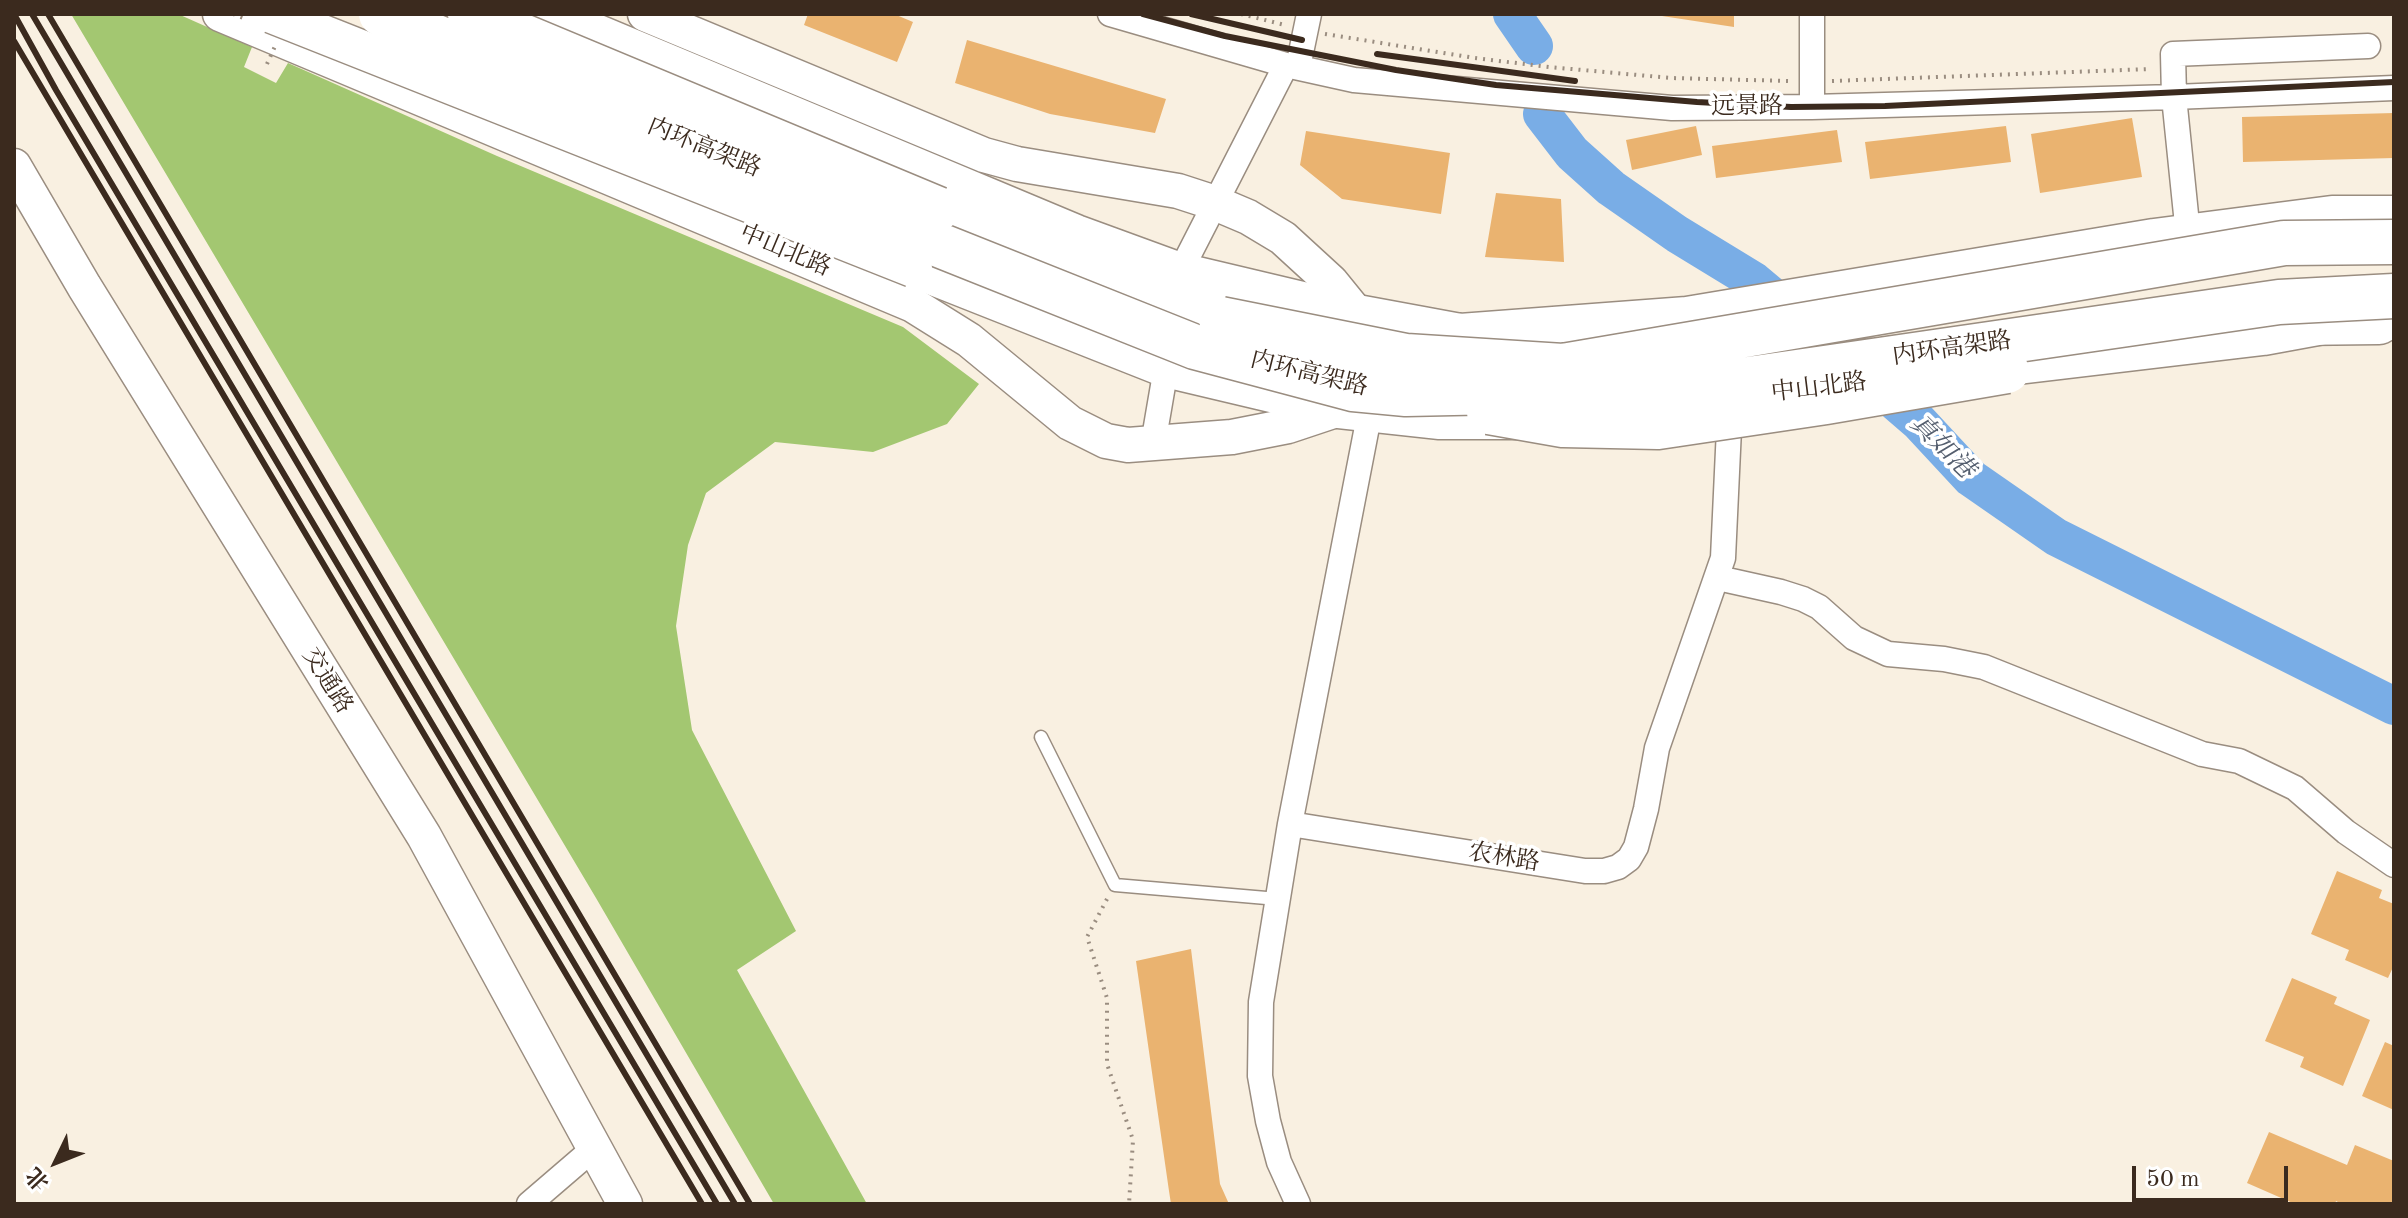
<!DOCTYPE html>
<meta charset="utf-8">
<style>
body{margin:0}
#map{position:relative;width:2408px;height:1218px;overflow:hidden;background:#f9f0e1;font-family:"Old Standard TT","Noto Serif SC",serif}
canvas{display:block}
.frame{position:absolute;inset:0;border:16px solid #3b2a1e;pointer-events:none}
.north{position:absolute;left:16px;top:1122px;width:80px;height:80px;-webkit-text-stroke:6px #fff;paint-order:stroke;rotate:227deg;font-size:22px;font-weight:700;line-height:32px;text-align:center;color:#3b2a1e}
.north::after{content:'';display:block;margin:auto;width:28px;height:36px;background:#3b2a1e;clip-path:polygon(50% 0,100% 100%,50% 72%,0 100%)}
.scale{position:absolute;left:2132px;top:1166px;width:156px;height:36px;box-sizing:border-box;border:4px solid #3b2a1e;border-top:0;padding-left:10px;font-size:24px;line-height:28px;white-space:nowrap;color:#3b2a1e;-webkit-text-stroke:6px #fff;paint-order:stroke}
</style>
<div id="map">
<canvas width="2408" height="1218"></canvas>
<div class="frame"></div>
<div class="north">北</div>
<div class="scale">50 m</div>
</div>
<script>
const g = document.querySelector('canvas').getContext('2d');
g.lineJoin = 'round';
function fill(path, color) { g.fillStyle = color; g.fill(path, 'evenodd'); }
const shape = rows => new Path2D(rows.map(r => 'M' + r).join(''));
function stroke(path, color, width, dash) { g.strokeStyle = color; g.lineWidth = width; g.lineCap = dash ? 'butt' : 'round'; g.setLineDash(dash || []); g.stroke(path); }
function label(font, color, halo, rows, align = 'center') {
  g.font = font + ' "Old Standard TT","Noto Serif SC",serif'; g.lineWidth = 7; g.setLineDash([]); g.textBaseline = 'middle'; g.strokeStyle = halo; g.fillStyle = color; for (const [text, x, y, turn = 0] of rows) {
    g.save(); g.translate(x, y); g.rotate((+turn || 0) * Math.PI / 180); g.textAlign = isNaN(turn) ? turn : align; if (halo) g.strokeText(text, 0, 0); g.fillText(text, 0, 0); g.restore();
  }
}
fill(shape([
 [71,14,178,14,252,47,244,67,276,83,288,63,497,156,903,327,979,384,947,424,873,452,775,442,706,493,688,545,676,626,692,730,796,931,737,970,867,1204,774,1204,596,898]
]), '#a3c771');
stroke(shape([
 [1512,14,1534,46],
 [1542,114,1572,153,1611,188,1677,234,1754,281,1797,317],
 [1868,378,1919,422,1971,478,2056,537,2394,706]
]), '#79ade6', 38);
fill(shape([
 [808,14,894,14,913,22,897,62,804,25],
 [1662,14,1734,14,1734,27,1662,16],
 [967,40,1166,99,1155,133,1050,114,955,83],
 [2394,113,2394,158,2243,162,2242,117],
 [2132,118,2142,177,2040,193,2031,134],
 [1696,126,1702,155,1632,170,1626,140],
 [2006,126,2011,162,1870,179,1865,142],
 [1837,130,1842,162,1716,178,1712,146],
 [1306,131,1450,153,1441,214,1342,199,1300,165],
 [1496,193,1561,199,1564,262,1485,257],
 [2337,871,2382,890,2379,898,2394,904,2394,965,2388,978,2345,960,2349,950,2311,934],
 [1191,949,1220,1184,1229,1204,1171,1204,1169,1191,1136,961],
 [2292,978,2337,997,2334,1004,2370,1020,2343,1086,2300,1067,2304,1057,2265,1041],
 [2385,1042,2394,1046,2394,1110,2362,1096],
 [2269,1132,2347,1165,2355,1145,2394,1161,2394,1204,2342,1204,2336,1201,2335,1204,2295,1204,2247,1183]
]), '#eab370');
const lane = shape([
 [1041,737,1115,885,1278,899]
]);
const street = shape([
 [1110,14,1286,65,1354,80,1672,108,1812,107,2174,97,2394,88],
 [1812,14,1812,107],
 [1298,67,1309,14],
 [2188,234,2174,97,2173,54,2368,46],
 [1180,272,1286,65],
 [1153,444,1166,368],
 [1718,578,1781,592,1803,599,1819,607,1854,638,1888,654,1944,659,1984,667,2202,754,2239,761,2295,788,2346,832,2394,865],
 [1290,824,1585,871,1604,871,1618,867,1629,859,1636,847,1646,809,1657,748,1723,558,1730,407],
 [529,1204,593,1149],
 [1298,1204,1279,1162,1268,1121,1260,1076,1261,1002,1290,824,1372,401]
]);
const secondary = shape([
 [220,14,913,305,969,340,1070,423,1106,441,1128,445,1232,437,1288,426,1339,409],
 [645,14,984,155,1017,164,1178,191,1215,203,1248,217,1283,238,1331,282,1357,314],
 [14,166,84,286,424,836,625,1204]
]);
const primary = shape([
 [550,14,1076,234,1180,272,1357,314,1460,333,1687,316,2154,238,2332,215,2394,215],
 [913,268,1166,368,1339,409,1440,420,1521,420],
 [1976,370,2263,336,2323,325]
]);
const highway = shape([
 [938,209,1221,319],
 [2290,323,2379,322]
]);
stroke(lane, '#9a8d80', 15);
stroke(street, '#9a8d80', 27);
stroke(secondary, '#9a8d80', 37);
stroke(primary, '#9a8d80', 41);
stroke(highway, '#9a8d80', 47);
stroke(shape([
 [1241,14,1285,25],
 [1325,34,1475,58,1549,67,1671,78,1789,81],
 [1832,81,2151,69],
 [1107,899,1087,937,1107,998,1107,1064,1133,1140,1129,1204]
]), '#9a8d80', 4, [2, 6]);
stroke(lane, '#fff', 12);
stroke(street, '#fff', 24);
stroke(secondary, '#fff', 34);
stroke(primary, '#fff', 38);
stroke(highway, '#fff', 44);
stroke(shape([
 [14,14,56,90,717,1204],
 [32,14,735,1204],
 [48,14,750,1204],
 [1143,14,1225,36,1396,70,1496,85,1697,102,1791,107,1885,106,2394,82],
 [1191,14,1302,40],
 [14,41,702,1204],
 [1377,54,1575,81]
]), '#3b2a1e', 6);
const primaryBridge = shape([
 [272,14,913,268]
]);
const highwayBridge = shape([
 [381,14,924,239,1195,347,1353,389,1406,394,1687,388,2279,302,2394,296],
 [470,14,938,209],
 [1221,319,1406,356,1563,366,2284,243,2394,242],
 [1489,412,1563,425,1658,427,1826,402,2007,371]
]);
stroke(primaryBridge, '#9a8d80', 41, []);
stroke(highwayBridge, '#9a8d80', 47, []);
stroke(shape([
 [233,14,246,19],
 [267,64,276,44]
]), '#9a8d80', 4, [2, 6]);
stroke(primaryBridge, '#fff', 38);
stroke(highwayBridge, '#fff', 44);
label('24px', '#3b2a1e', '#fff', [
 ["远景路",1747,107],
 ["内环高架路",704,148,22],
 ["中山北路",785,251,23],
 ["内环高架路",1952,349,-8],
 ["内环高架路",1309,374,14],
 ["中山北路",1819,388,-7],
 ["交通路",327,681,58],
 ["农林路",1504,858,9]
]);
label('italic 26px', '#545e6e', '#fff', [
 ["真如港",1942,447,45]
]);
</script>
